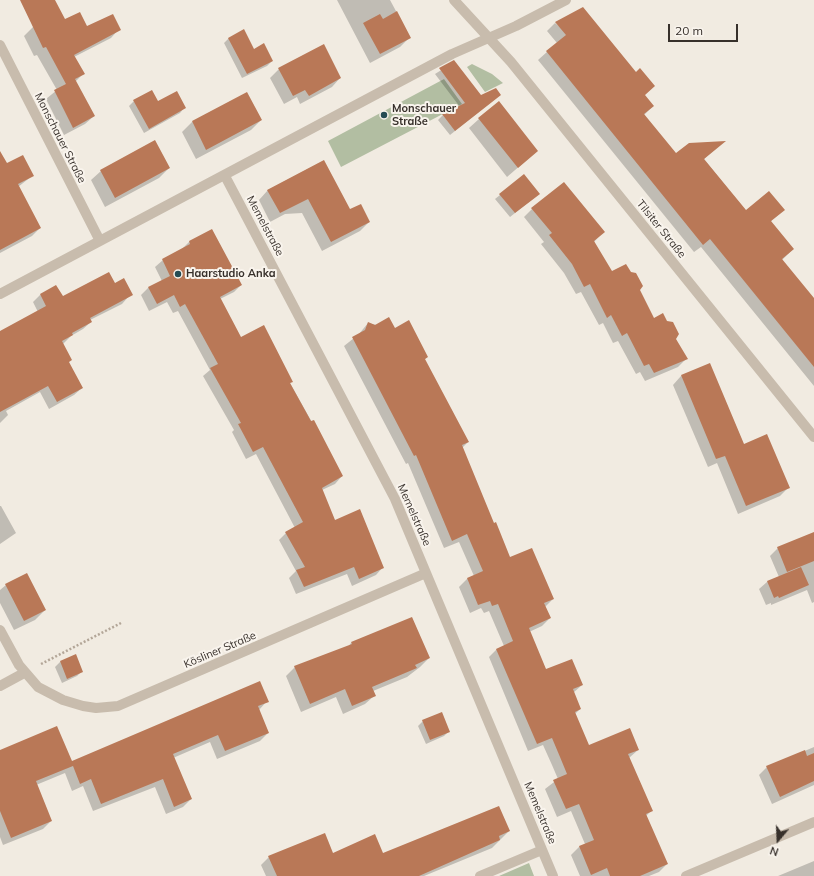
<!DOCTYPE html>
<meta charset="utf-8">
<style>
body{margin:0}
#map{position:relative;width:814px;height:876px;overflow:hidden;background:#f1ebe1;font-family:Mulish,sans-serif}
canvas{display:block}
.north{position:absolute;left:758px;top:820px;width:40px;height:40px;-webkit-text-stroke:3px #f9f4ed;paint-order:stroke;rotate:199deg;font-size:11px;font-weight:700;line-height:16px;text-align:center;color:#37302b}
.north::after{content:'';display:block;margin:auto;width:14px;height:18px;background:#37302b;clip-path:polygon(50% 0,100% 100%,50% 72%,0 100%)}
.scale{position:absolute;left:668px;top:24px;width:70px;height:18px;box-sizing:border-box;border:2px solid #37302b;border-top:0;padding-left:5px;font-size:12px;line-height:14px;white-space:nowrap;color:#37302b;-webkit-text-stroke:3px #f9f4ed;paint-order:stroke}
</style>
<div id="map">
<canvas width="814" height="876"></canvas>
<div class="north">N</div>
<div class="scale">20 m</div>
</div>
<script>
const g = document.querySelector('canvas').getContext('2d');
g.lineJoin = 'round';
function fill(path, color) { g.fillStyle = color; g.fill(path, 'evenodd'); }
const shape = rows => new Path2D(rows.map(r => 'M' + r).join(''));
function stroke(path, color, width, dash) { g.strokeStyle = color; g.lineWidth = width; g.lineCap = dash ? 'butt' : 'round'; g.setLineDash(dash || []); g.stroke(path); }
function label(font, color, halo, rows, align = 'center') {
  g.font = font + ' Mulish,sans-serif'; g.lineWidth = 4; g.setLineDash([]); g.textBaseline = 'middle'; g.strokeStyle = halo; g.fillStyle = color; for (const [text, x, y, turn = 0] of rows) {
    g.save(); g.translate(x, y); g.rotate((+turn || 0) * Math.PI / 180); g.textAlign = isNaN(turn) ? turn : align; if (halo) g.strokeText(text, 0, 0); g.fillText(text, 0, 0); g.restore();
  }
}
fill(shape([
 [472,64,492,74,503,83,485,92,467,67],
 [444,79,462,104,341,167,328,141],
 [529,863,534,876,499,876]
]), '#b2bea2');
fill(shape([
 [337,0,390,0,410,37,400,47,370,63],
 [61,13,64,20,87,28,119,29,111,38,74,57,83,74,75,82,94,116,85,124,64,135,46,99,57,90,37,55,34,56,24,36,33,27],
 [555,23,644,95,653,106,644,115,676,154,723,142,704,159,746,211,784,210,770,222,793,249,782,260,814,300,814,386,701,247,694,252,538,60,557,43,547,31],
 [229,38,272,61,267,66,242,78,224,43],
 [454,62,481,96,495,99,450,135,438,120,443,115,460,107,435,74],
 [279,69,340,78,332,87,300,104,297,97,284,104,270,78],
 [247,94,261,120,251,130,196,159,182,132,192,122],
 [134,101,157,102,184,108,180,113,144,133,129,106],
 [479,119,537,151,507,177,469,128],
 [323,161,350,211,369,222,360,231,322,251,302,213,285,214,270,222,259,200,268,190],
 [169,168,159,178,105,207,91,180,101,171],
 [0,170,32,176,18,187,40,228,32,236,0,253],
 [539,194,510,217,495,199,500,195],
 [532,209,603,232,594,242,612,273,639,290,653,319,667,322,686,359,678,367,645,381,640,372,636,374,618,341,613,343,603,323,599,325,581,292,576,294,564,273,541,244,544,242,524,217],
 [212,230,241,285,234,292,220,299,240,338,292,381,290,383,342,476,335,484,322,490,335,521,383,567,376,575,352,586,347,574,296,594,289,578,296,571,279,540,286,533,295,528,256,454,246,459,232,432,234,430,203,376,210,370,178,311,173,313,167,302,149,311,141,295,148,288,162,281,155,267,163,260,181,250,189,242],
 [115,284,129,296,122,304,90,320,91,322,83,329,71,336,63,344,68,362,82,388,74,395,49,409,40,392,6,411,8,415,0,423,0,332,38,312,33,302,40,295,62,298],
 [368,323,394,329,427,357,424,360,468,442,462,448,493,524,510,558,553,599,545,607,550,618,542,626,529,632,546,670,582,685,573,693,580,709,575,714,589,747,638,750,629,758,651,811,646,816,667,864,659,872,649,876,580,876,571,855,579,847,585,844,571,811,557,817,545,789,558,779,552,765,543,745,528,751,489,657,497,649,504,646,489,611,484,613,481,608,470,613,459,587,467,579,474,576,459,542,444,548,408,463,406,464,344,346,359,334],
 [710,365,744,445,788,488,780,496,738,514,717,463,708,467,673,385,681,376],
 [0,506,1,506,16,533,0,544],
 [814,533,814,602,812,603,807,590,771,605,771,603,766,605,759,589,767,582,779,577,770,556,778,548],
 [6,585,45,610,35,620,14,630,0,603,0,590],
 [412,618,429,658,420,667,407,677,373,691,374,696,365,704,343,714,336,697,301,712,286,676,295,667,348,647,351,643],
 [75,655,82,671,77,676,62,683,55,667,60,662],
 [267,701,259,710,268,733,260,741,217,759,210,742,173,758,191,799,183,807,166,814,155,787,93,811,83,786,72,791,65,773,36,785,51,821,43,829,3,845,0,837,0,752,71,762],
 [423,721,449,731,444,736,426,744,418,726],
 [814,747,814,785,772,804,759,775,767,767],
 [509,831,492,848,424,876,266,876,261,865,269,857,332,854,383,854],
 [814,861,814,876,778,876]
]), '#0003');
fill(shape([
 [20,0,55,0,65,19,80,12,87,26,113,14,121,30,74,55,85,74,75,79,95,116,73,128,54,90,66,84,46,47,43,48],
 [583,7,636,72,640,68,655,86,645,95,654,106,644,114,676,153,689,143,726,141,704,159,746,210,769,191,785,210,771,221,794,249,782,259,814,298,814,367,710,239,703,245,546,51,566,35,555,22],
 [397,11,411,38,380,54,363,23,380,14,383,19],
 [244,29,254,49,264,43,273,61,247,74,228,38],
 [324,44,341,78,309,96,305,90,293,96,278,68],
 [454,60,481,95,496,88,501,95,455,131,442,114,465,103,439,68],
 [152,90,158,101,177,91,186,108,149,129,133,100],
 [247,92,262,120,206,150,192,121],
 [499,101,538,151,518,168,478,118],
 [155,140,170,168,115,198,100,170],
 [0,151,7,163,23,155,34,176,18,184,41,228,0,250],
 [324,160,350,209,361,204,370,222,331,242,308,199,280,213,267,190],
 [524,174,540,194,515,213,499,194],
 [564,182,605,232,594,241,612,271,626,264,631,272,636,273,643,286,640,290,654,318,663,313,667,321,673,322,679,334,676,339,688,359,654,373,649,364,644,366,627,333,622,336,611,315,607,318,590,284,584,287,572,264,549,235,552,233,531,208],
 [212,229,242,285,220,297,241,337,264,325,293,382,290,383,311,421,314,420,343,476,322,488,335,520,360,509,384,568,359,579,354,567,304,587,296,570,305,567,285,532,303,522,263,447,253,452,238,424,241,423,210,368,218,364,185,304,180,307,174,295,157,304,148,287,170,276,162,259,190,244,189,241],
 [109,272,115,283,124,278,133,295,90,318,92,322,72,333,73,335,62,341,72,360,69,362,83,388,57,402,48,386,0,412,0,331,46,306,40,294,56,285,63,296],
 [389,317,395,328,409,320,428,357,425,359,469,442,462,445,494,523,496,522,510,557,532,548,554,599,544,603,551,618,529,628,546,669,572,659,583,685,573,689,581,709,575,712,589,745,630,728,639,750,628,754,653,811,646,814,668,864,640,876,610,876,607,868,591,875,579,846,594,840,579,804,566,809,553,780,567,774,560,757,552,738,537,744,496,649,513,641,498,604,492,606,490,601,478,605,467,578,483,571,467,534,452,541,416,455,414,456,352,337,365,330,368,322,375,325],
 [710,363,744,444,767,434,790,488,746,506,725,456,716,459,681,375],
 [814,532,814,561,787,572,777,547],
 [801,567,809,585,779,598,778,596,774,598,767,581],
 [27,573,46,610,24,621,5,584],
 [412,617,430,658,415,665,417,668,372,687,376,696,352,706,345,689,310,704,294,666,352,644,351,642],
 [76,654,83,672,67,679,60,661],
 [260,681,269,702,258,706,269,733,225,751,218,735,173,754,192,799,174,807,163,779,101,804,91,779,80,784,73,766,36,781,52,821,11,838,0,811,0,750,57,726,72,761],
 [442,712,450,732,430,740,422,720],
 [805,750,807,756,814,753,814,781,780,797,766,766],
 [499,806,510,831,499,836,500,840,419,876,277,876,268,856,325,833,333,853,375,834,383,853]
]), '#b97857');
stroke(shape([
 [41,664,121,623]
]), '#b3a698', 2.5, [2, 2]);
stroke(shape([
 [454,0,511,62,814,437],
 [0,45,100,241],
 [225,176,395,499,553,876],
 [0,294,452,54,516,26,566,0],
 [0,630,19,665,38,687,63,700,83,706,96,708,118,706,426,573],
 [0,686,24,673],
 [480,876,542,850],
 [686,876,814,822]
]), '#c8bcad', 10);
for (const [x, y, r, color] of [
 [384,115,4,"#254c54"],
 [178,274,4,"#254c54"]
]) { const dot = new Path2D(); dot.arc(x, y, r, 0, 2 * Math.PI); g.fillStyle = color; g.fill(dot); stroke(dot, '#f9f4ed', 1.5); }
label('bold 11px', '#37302b', '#f9f4ed', [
 ["Monschauer",392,109],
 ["Straße",392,122],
 ["Haarstudio Anka",186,274]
], 'left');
label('11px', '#37302b', '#f9f4ed', [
 ["Monschauer Straße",60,138,63],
 ["Memelstraße",265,226,62],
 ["Tilsiter Straße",661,229,51],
 ["Memelstraße",414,515,66],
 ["Kösliner Straße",220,650,-23],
 ["Memelstraße",540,813,67]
]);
</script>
